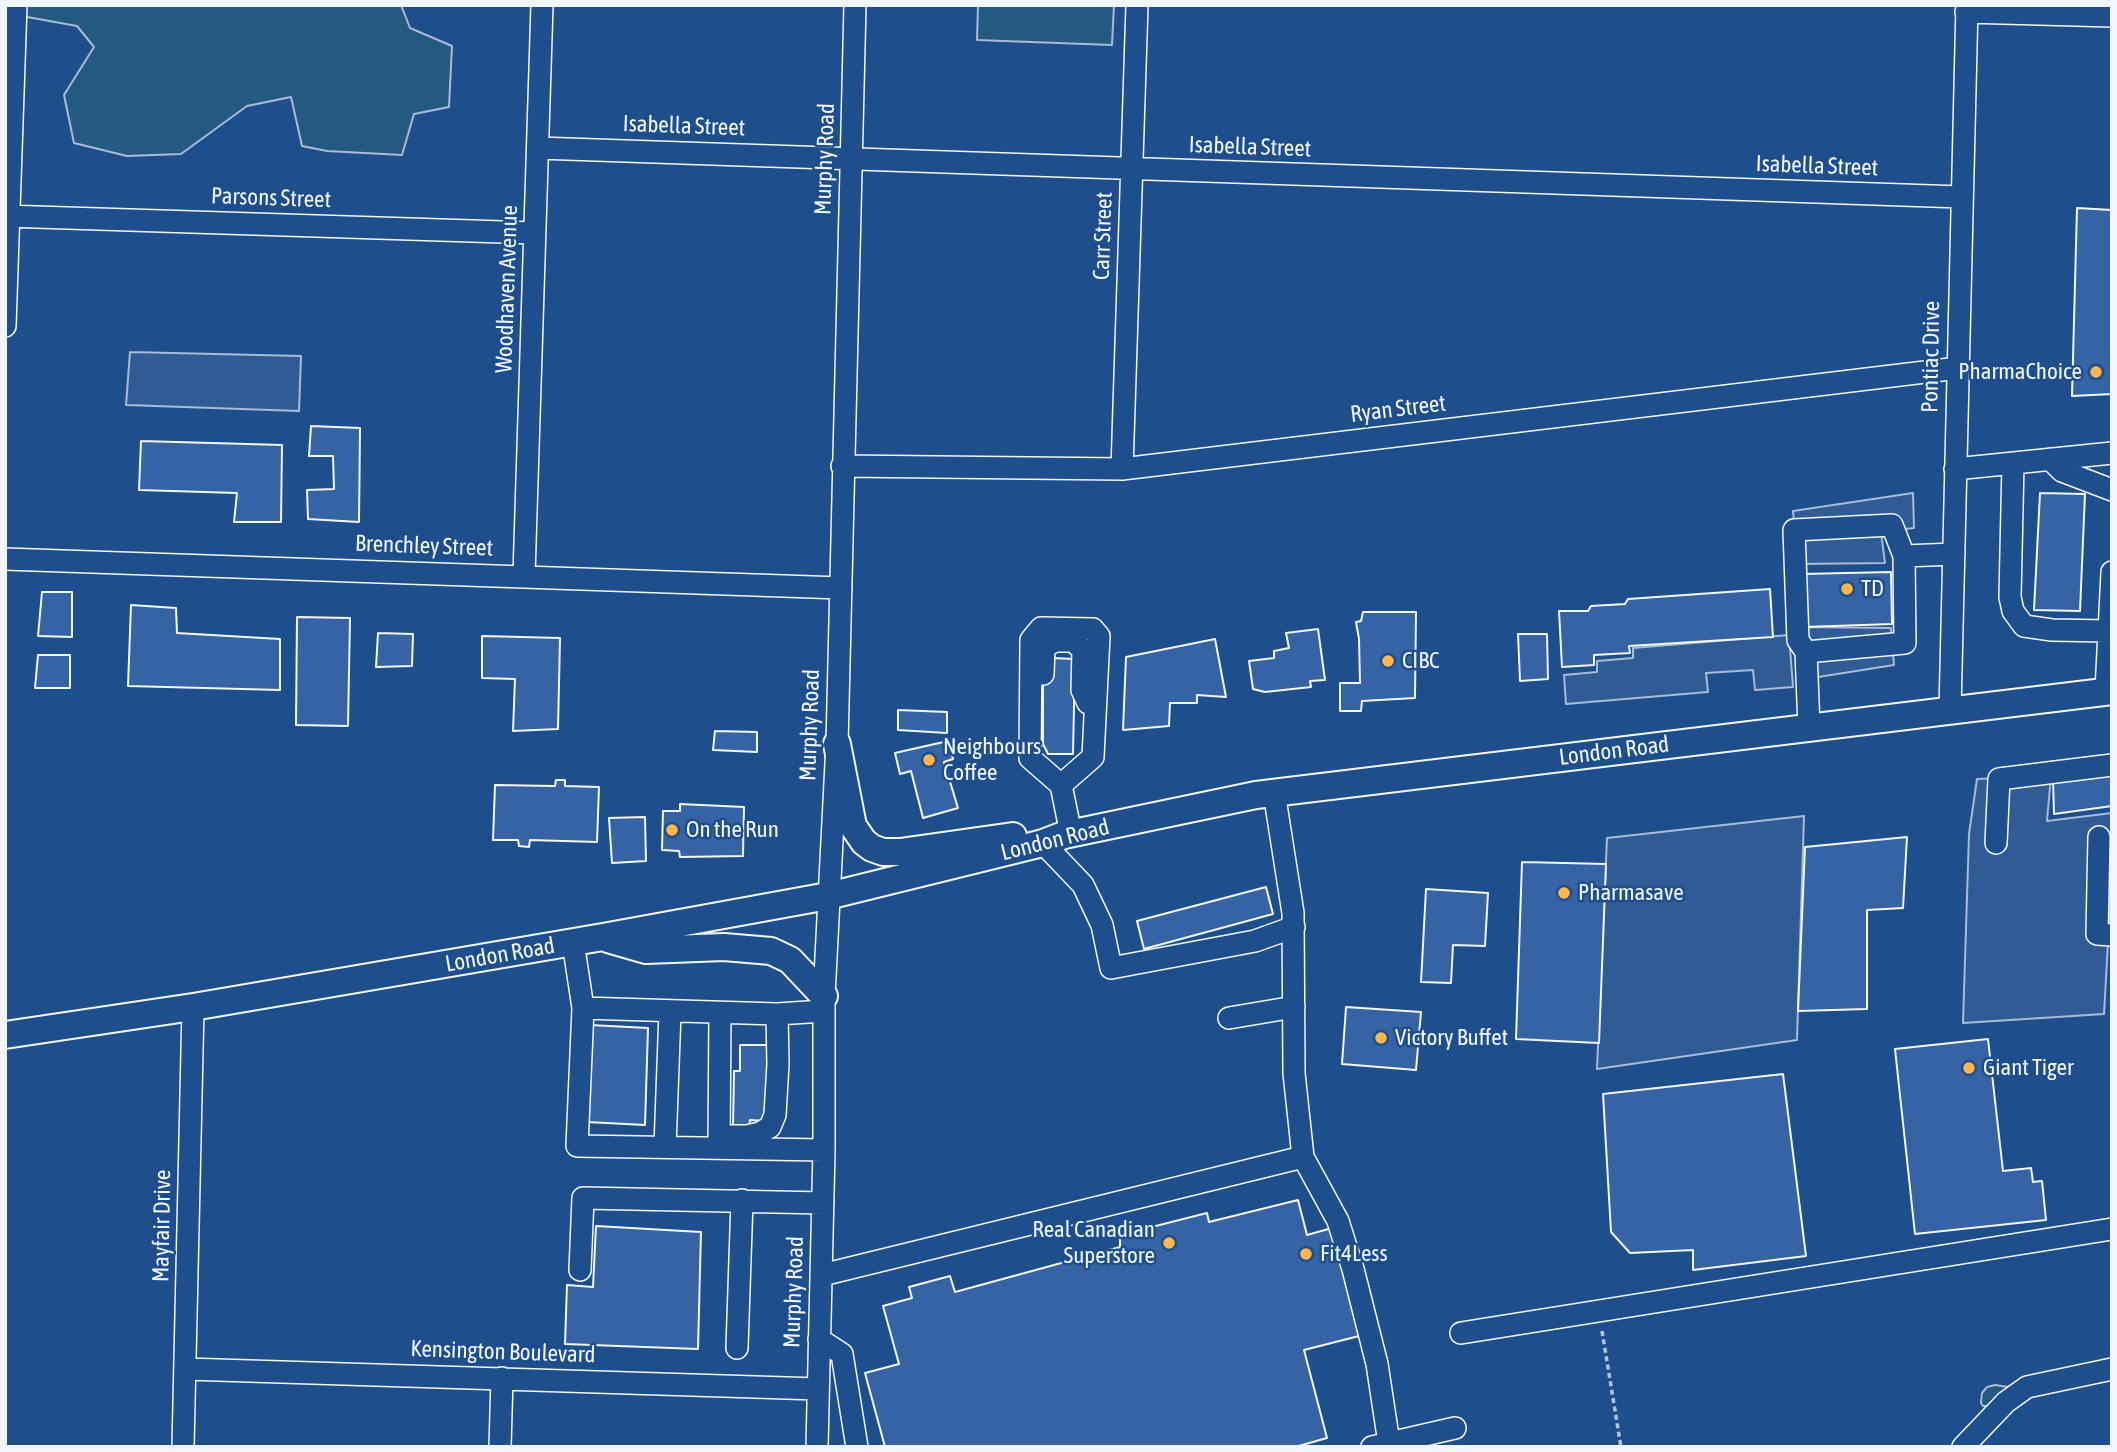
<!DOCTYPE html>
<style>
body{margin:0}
#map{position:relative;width:2117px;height:1452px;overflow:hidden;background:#1f4e8c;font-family:"Asap Condensed",sans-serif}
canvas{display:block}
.frame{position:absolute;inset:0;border:7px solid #f2f6ff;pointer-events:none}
</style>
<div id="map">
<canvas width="2117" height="1452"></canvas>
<div class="frame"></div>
</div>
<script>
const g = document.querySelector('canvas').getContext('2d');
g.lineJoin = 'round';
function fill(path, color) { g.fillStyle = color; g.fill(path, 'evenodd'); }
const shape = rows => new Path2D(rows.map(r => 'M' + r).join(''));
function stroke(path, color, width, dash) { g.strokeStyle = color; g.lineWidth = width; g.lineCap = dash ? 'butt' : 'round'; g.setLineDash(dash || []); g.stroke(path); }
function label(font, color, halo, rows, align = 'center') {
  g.font = font + ' "Asap Condensed",sans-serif'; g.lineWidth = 5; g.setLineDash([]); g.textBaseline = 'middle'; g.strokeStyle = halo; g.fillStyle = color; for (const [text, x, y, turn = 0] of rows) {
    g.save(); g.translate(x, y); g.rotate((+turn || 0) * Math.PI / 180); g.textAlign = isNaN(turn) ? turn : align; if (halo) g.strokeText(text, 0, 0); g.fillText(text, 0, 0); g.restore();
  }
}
const green = shape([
 [5,5,401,5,410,28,452,46,449,107,414,114,402,155,327,151,302,146,291,97,247,106,181,154,127,156,74,143,64,95,94,47,77,26,5,13,5,5],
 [978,5,1114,5,1112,45,977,40,978,5],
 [1995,1385,2008,1387,1988,1406,1983,1406,1981,1403,1982,1393,1987,1387,1995,1385]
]);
fill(green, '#245a82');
stroke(green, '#a8bbd7', 2);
const parking = shape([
 [130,352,301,356,299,411,126,405,130,352],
 [1913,493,1914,528,1881,532,1885,563,1798,564,1793,511,1913,493],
 [1804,627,1891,628,1894,665,1812,678,1804,627],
 [1789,635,1793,687,1755,690,1753,670,1706,673,1708,692,1566,704,1564,675,1597,672,1597,661,1633,658,1633,648,1789,635],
 [2051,776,2047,821,2112,813,2112,871,2104,1014,1963,1023,1969,834,1977,779,2051,776],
 [1804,816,1797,1040,1597,1069,1607,838,1804,816]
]);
fill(parking, '#305b95');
stroke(parking, '#a8bbd7', 2);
const building = shape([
 [2077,208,2112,210,2112,394,2072,396,2077,208],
 [311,426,360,428,359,522,308,519,307,490,334,489,333,456,309,456,311,426],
 [141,441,282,445,281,522,234,522,237,493,139,490,141,441],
 [2040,493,2085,494,2080,611,2034,610,2040,493],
 [1891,572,1892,624,1804,627,1802,574,1891,572],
 [1770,589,1773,637,1629,646,1630,653,1594,655,1594,665,1562,667,1559,611,1588,611,1591,606,1625,604,1628,599,1770,589],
 [42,592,72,592,72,637,38,636,42,592],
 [131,605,176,608,177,633,280,639,280,690,128,686,131,605],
 [1363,612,1416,612,1415,698,1362,701,1361,711,1340,711,1340,683,1360,683,1359,639,1356,622,1361,621,1363,612],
 [297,617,350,618,348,726,296,725,297,617],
 [1318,629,1325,680,1310,681,1311,687,1265,692,1253,689,1249,661,1274,658,1274,651,1289,648,1286,633,1318,629],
 [378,633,413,634,412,666,376,667,378,633],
 [1518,634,1547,634,1548,679,1520,681,1518,634],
 [482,636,560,638,558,729,513,731,515,679,482,678,482,636],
 [1215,639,1226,697,1197,695,1197,703,1170,703,1169,726,1123,730,1126,657,1215,639],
 [38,655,70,655,70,688,35,688,38,655],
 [1052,658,1075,659,1073,754,1048,754,1043,744,1043,672,1052,658],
 [898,710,947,712,947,733,898,730,898,710],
 [715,731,757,732,757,752,713,750,715,731],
 [948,741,953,759,944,762,958,808,923,818,911,771,900,774,895,753,948,741],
 [2112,773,2112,806,2054,814,2053,780,2112,773],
 [556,780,565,780,565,786,599,787,597,842,530,840,529,847,519,846,518,840,493,840,495,785,555,786,556,780],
 [680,804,744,807,743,856,680,857,679,851,662,850,663,811,680,811,680,804],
 [645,817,646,861,612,863,609,818,645,817],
 [1907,837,1903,908,1867,910,1867,1009,1798,1011,1805,847,1907,837],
 [1522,862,1606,864,1599,1043,1516,1039,1522,862],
 [1266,887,1273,914,1144,949,1137,921,1266,887],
 [1426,889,1488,893,1485,946,1453,945,1451,983,1421,982,1426,889],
 [1346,1007,1421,1012,1416,1070,1342,1064,1346,1007],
 [590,1025,648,1028,645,1125,587,1122,590,1025],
 [1988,1039,2003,1171,2031,1168,2033,1182,2042,1181,2046,1220,1915,1234,1895,1049,1988,1039],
 [740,1045,768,1045,771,1091,766,1091,765,1121,750,1120,749,1129,733,1128,734,1071,740,1071,740,1045],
 [1783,1074,1806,1256,1693,1270,1693,1250,1630,1253,1611,1232,1603,1094,1783,1074],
 [1298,1200,1307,1235,1332,1228,1359,1336,1304,1350,1327,1438,1295,1447,885,1447,865,1373,899,1364,883,1306,912,1298,909,1287,950,1276,955,1292,1120,1247,1120,1235,1207,1213,1209,1222,1298,1200],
 [596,1226,701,1232,698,1349,565,1344,567,1285,593,1287,596,1226]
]);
fill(building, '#3563a3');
stroke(building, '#f2f6ff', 2);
const minor = shape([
 [1966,12,2112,16],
 [538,148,1961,197],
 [5,216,534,233],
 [5,326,16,5],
 [2050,459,2062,471,2112,490],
 [2013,463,2010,597,2013,611,2024,626,2052,630,2109,631],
 [842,466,1122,469,1958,368],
 [1122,469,1137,5],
 [1955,469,2112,453],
 [5,559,841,588],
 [524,575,542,5],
 [1806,652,1798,640,1794,530,1892,525,1904,556],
 [1043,674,1044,647,1055,641,1073,641,1083,650,1082,690,1088,703],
 [2106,691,2112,572],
 [1950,710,1967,5],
 [1809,727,1806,652,1905,643,1904,556,1954,554],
 [1061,785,1093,757,1099,636,1093,629,1041,628,1031,640,1030,758,1061,785,1071,834],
 [2099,837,2097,934,2112,935],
 [1043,843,1083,885,1102,925,1111,968,1255,941,1294,927],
 [1996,843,1999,779,2112,765],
 [573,942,583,1008,577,1146,824,1150],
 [583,1008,777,1014,824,1011],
 [1229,1018,1294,1007],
 [729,1136,747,1136,760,1133,770,1127,775,1115,778,1064,777,1014],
 [665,1147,670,1012],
 [719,1148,720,1013],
 [1303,1157,1338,1221,1353,1269,1377,1364,1389,1443],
 [580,1270,583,1198,823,1203],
 [822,1275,1303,1157,1294,1073,1293,913,1274,792],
 [1461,1333,2112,1229],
 [819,1339,842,1354,857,1447],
 [737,1348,742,1200],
 [186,1369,818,1389],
 [183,1447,193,1007],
 [500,1447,502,1378],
 [817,1447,824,1150,824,996,837,744,855,5],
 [1372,1447,1455,1428],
 [1963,1447,2006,1402,2027,1387,2112,1369]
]);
const major = shape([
 [837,744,853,826,864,842,872,848,883,852,900,852,1013,836],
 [608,939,646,950,724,947,771,951,790,960,824,996],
 [5,1035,193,1007,603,937,828,896,1043,843,1064,835,1256,795,2112,691]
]);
stroke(minor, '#f2f6ff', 24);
stroke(major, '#f2f6ff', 30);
stroke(shape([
 [1602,1331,1621,1447]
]), '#b3c4dc', 3.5, [5, 3.5]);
stroke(minor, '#1f4e8c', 21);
stroke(major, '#1f4e8c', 26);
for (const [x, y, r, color] of [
 [2096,372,7,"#ffb74d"],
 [1847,589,7,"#ffb74d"],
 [1388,661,7,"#ffb74d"],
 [929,760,7,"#ffb74d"],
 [672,830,7,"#ffb74d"],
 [1564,893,7,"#ffb74d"],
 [1381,1038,7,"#ffb74d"],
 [1969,1068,7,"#ffb74d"],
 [1169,1243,7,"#ffb74d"],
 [1306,1254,7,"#ffb74d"]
]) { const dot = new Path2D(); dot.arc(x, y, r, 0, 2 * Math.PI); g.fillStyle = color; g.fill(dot); stroke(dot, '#1f4e8c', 2.5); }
label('23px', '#f2f6ff', '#1f4e8c', [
 ["Isabella Street",684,126,2],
 ["Isabella Street",1250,147,2],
 ["Murphy Road",825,159,-88],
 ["Isabella Street",1817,166,2],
 ["Parsons Street",271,198,2],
 ["Carr Street",1103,236,-88],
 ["Woodhaven Avenue",507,289,-88],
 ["Pontiac Drive",1931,357,-89],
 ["Ryan Street",1398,409,-7],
 ["Brenchley Street",424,546,2],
 ["Murphy Road",810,725,-88],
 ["London Road",1614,751,-7],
 ["London Road",1055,840,-14],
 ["London Road",500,955,-10],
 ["Mayfair Drive",162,1226,-89],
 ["Murphy Road",794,1292,-88],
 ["Kensington Boulevard",503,1352,2]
]);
label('23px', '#f2f6ff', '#1f4e8c', [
 ["PharmaChoice",2082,372,"right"],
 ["TD",1861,589],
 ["CIBC",1402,661],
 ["Neighbours",943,747],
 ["Coffee",943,773],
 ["On the Run",686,830],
 ["Pharmasave",1578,893],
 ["Victory Buffet",1395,1038],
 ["Giant Tiger",1983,1068],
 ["Real Canadian",1155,1230,"right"],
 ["Superstore",1155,1256,"right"],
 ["Fit4Less",1320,1254]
], 'left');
</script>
